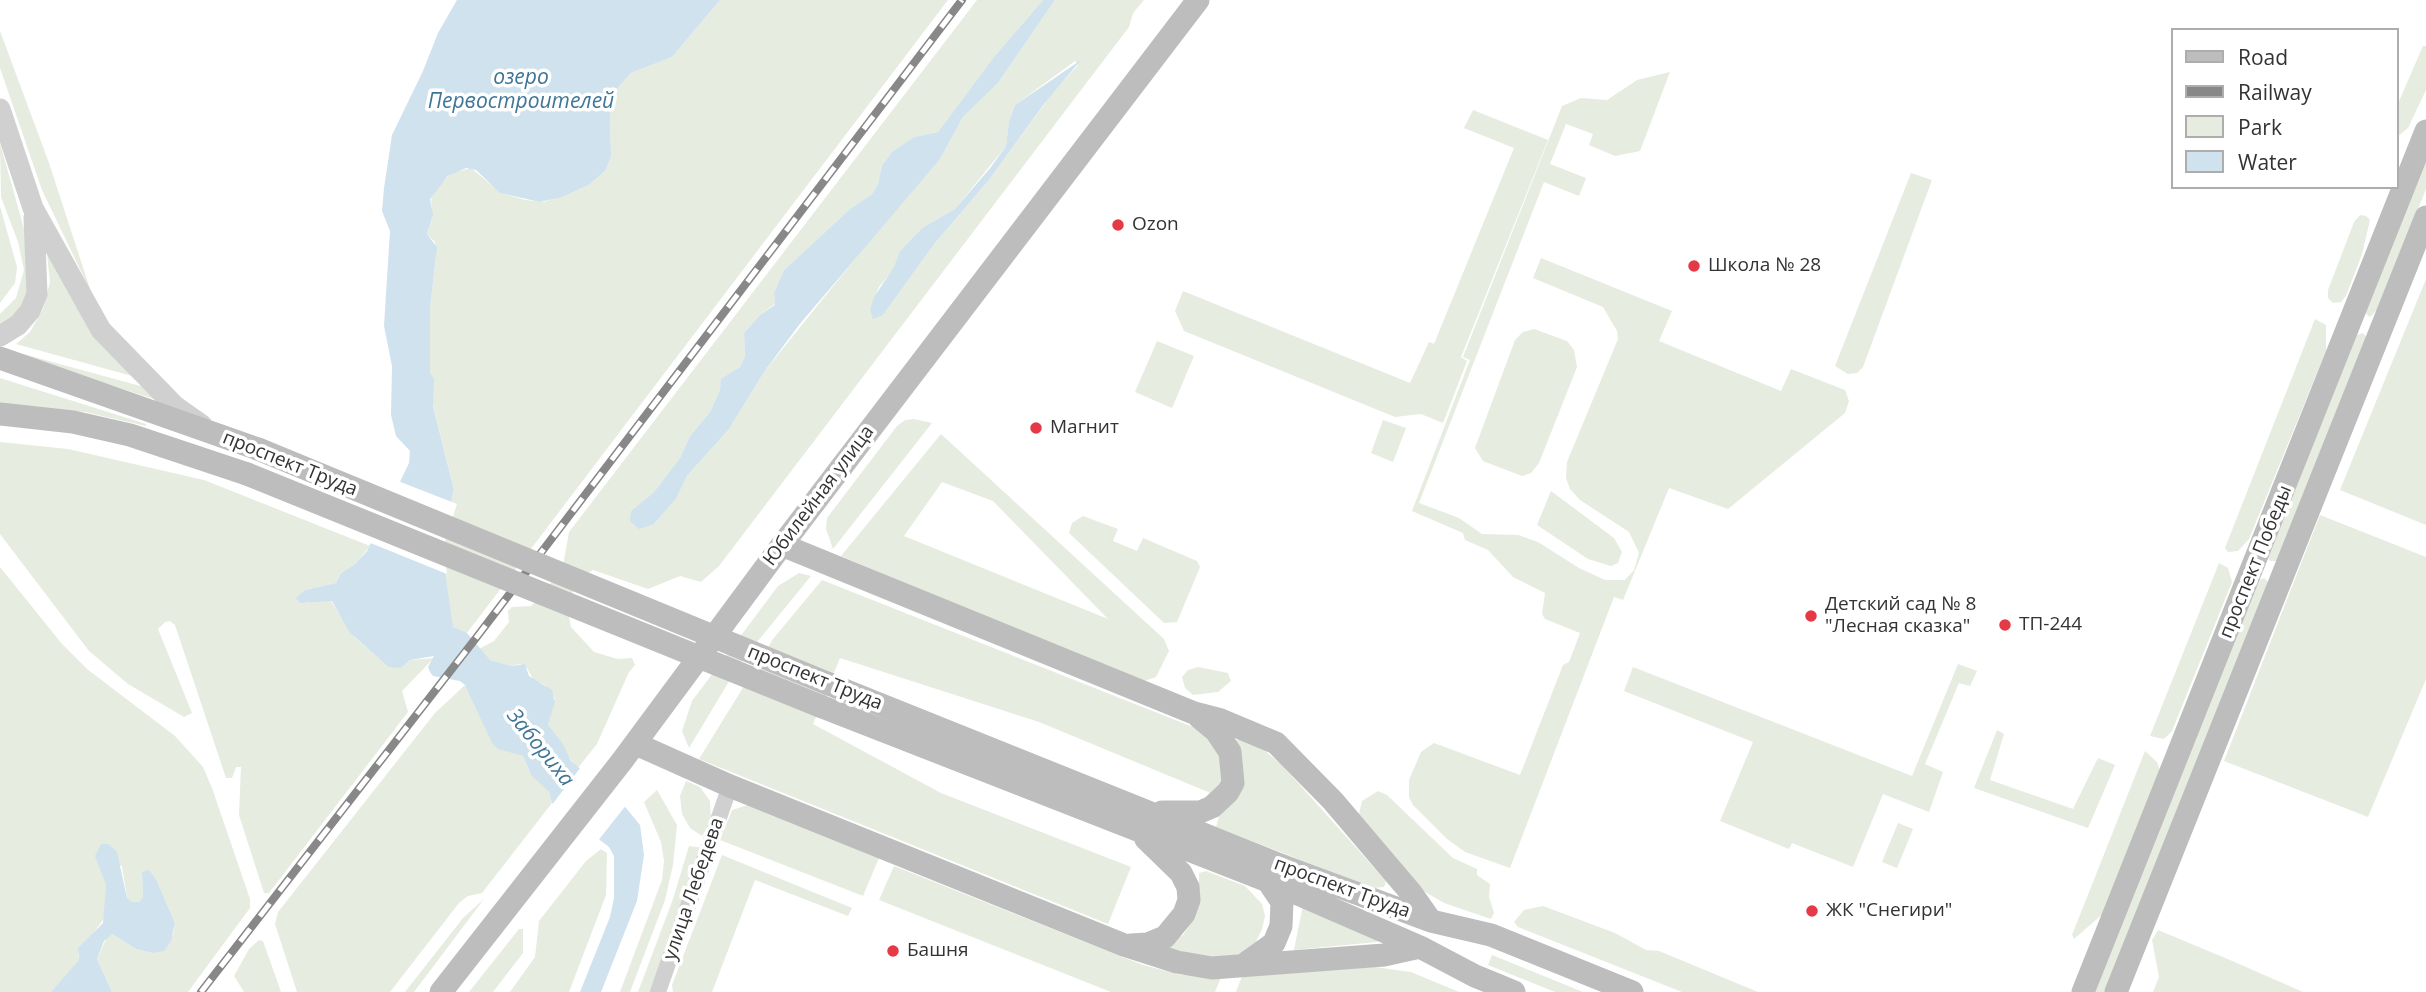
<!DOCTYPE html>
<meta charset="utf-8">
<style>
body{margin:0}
#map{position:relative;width:2426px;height:992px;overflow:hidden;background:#fff;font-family:"Open Sans",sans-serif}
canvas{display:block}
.legend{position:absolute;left:2171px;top:28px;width:228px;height:161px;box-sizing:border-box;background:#fff;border:2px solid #adadad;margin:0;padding:9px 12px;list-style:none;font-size:21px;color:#333}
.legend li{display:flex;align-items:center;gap:14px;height:35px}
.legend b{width:35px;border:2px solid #adadad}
</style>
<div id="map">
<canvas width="2426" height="992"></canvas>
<ul class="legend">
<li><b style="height:9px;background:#bdbdbd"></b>Road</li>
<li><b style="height:9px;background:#888"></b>Railway</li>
<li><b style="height:19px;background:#e6ecdf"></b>Park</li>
<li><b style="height:19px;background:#cfe2ee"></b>Water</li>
</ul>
</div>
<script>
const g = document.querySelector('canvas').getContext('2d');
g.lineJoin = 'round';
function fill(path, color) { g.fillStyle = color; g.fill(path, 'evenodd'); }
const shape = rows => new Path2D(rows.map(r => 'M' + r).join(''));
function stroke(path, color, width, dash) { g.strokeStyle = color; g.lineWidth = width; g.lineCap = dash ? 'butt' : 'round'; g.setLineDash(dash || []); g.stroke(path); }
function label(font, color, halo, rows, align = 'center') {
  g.font = font + ' "Open Sans",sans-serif'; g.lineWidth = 7; g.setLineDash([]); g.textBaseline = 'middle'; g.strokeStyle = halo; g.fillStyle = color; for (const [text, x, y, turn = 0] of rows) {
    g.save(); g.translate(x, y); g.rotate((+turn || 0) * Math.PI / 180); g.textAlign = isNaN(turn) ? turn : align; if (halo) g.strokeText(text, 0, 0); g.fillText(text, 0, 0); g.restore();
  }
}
fill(shape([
 [720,0,948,0,467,633,458,630,453,627,446,595,441,545,454,490,432,401,433,385,430,373,430,309,436,255,435,242,427,234,432,219,431,194,452,173,471,168,501,193,526,200,544,202,590,184,605,171,611,157,610,114,614,92,631,73,672,57],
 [977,0,1043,0,993,58,938,132,914,137,893,151,882,165,878,184,872,194,850,209,784,270,774,293,775,304,760,315,744,333,745,356,740,367,722,379,720,390,710,412,690,436,680,458,654,492,631,511,654,524,676,499,687,476,729,429,764,372,892,213,940,159,963,117,998,83,1055,0,1144,0,1133,13,1129,27,719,566,701,582,680,576,648,589,593,570,581,577,570,597,568,612,571,627,594,652,618,659,632,658,635,665,629,672,597,744,577,769,548,725,555,698,545,685,533,679,527,668,520,664,512,666,490,660,479,649,494,641,509,622,508,611,512,607,531,606,540,598,563,566,569,532],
 [1075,61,1078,65,1051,95,989,180,935,243,883,315,870,309,879,287,895,267,900,251,922,228,955,209,1006,146,1009,121,1015,105],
 [0,31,49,163,91,292,42,190,0,68],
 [2423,46,2426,46,2426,90,2408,128,2396,138,2396,108],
 [1670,72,1640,151,1615,156,1589,145,1593,134,1566,124,1550,164,1586,178,1579,196,1544,182,1419,503,1459,518,1482,534,1518,535,1538,542,1579,568,1605,580,1625,580,1634,570,1639,553,1629,532,1580,500,1570,489,1566,478,1567,462,1618,339,1617,331,1603,307,1533,278,1541,258,1672,311,1659,341,1781,391,1791,369,1845,390,1849,401,1845,413,1728,509,1669,488,1623,600,1614,597,1510,868,1465,852,1447,839,1413,805,1409,797,1409,780,1421,752,1434,743,1520,775,1563,665,1569,662,1580,633,1545,619,1542,614,1545,593,1513,577,1488,550,1465,540,1463,533,1412,511,1470,360,1463,357,1562,106,1581,98,1607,100,1637,80],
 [1473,110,1548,140,1461,357,1467,361,1443,423,1421,414,1395,417,1184,331,1175,311,1183,291,1410,383,1429,342,1434,344,1514,148,1464,128],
 [0,143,33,261,30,291,14,317,0,326,0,314,16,298,24,270,18,242,1,197],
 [2426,158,2426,189,2378,309,2370,317,2365,313],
 [1911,173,1932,180,1863,367,1857,373,1848,374,1835,366],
 [0,206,17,267,15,283,0,303],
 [2360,215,2366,216,2370,220,2362,254,2346,296,2341,302,2333,303,2328,298,2328,290,2354,222],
 [46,245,132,376,16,344,30,332,43,309,50,282],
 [2426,279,2426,525,2340,490],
 [2315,319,2326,325,2326,351,2249,539,2238,551,2228,552,2225,548],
 [1534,329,1567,341,1574,350,1577,367,1539,463,1531,473,1522,476,1483,461,1475,448,1515,340,1523,332],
 [2363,333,2367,338,2277,561,2270,561,2268,558,2357,335],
 [1157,341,1194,356,1172,408,1135,392],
 [5,349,144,387,157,400,5,351],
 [0,378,146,424,146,426,85,412,0,404],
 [914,419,932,423,833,549,826,529,827,518,897,426,905,420],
 [1383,420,1406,428,1393,462,1371,453],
 [941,434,1164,639,1169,651,1156,677,1141,682,841,556],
 [942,482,993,501,1108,619,904,536],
 [0,442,68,449,204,480,370,546,355,564,341,573,336,583,305,590,306,603,326,599,331,601,355,638,379,658,401,668,410,660,434,658,402,691,408,712,269,893,264,893,239,815,241,767,236,767,232,778,226,778,175,625,170,621,165,622,158,629,192,713,184,717,128,684,89,651,0,534],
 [1551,491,1614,538,1622,552,1618,563,1611,566,1588,559,1537,525],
 [2320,515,2426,557,2426,679,2368,817,2224,761],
 [1083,516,1118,529,1113,541,1137,551,1143,538,1197,561,1200,567,1177,622,1164,623,1069,533,1072,523],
 [2219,563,2228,568,2232,582,2172,731,2164,739,2150,736],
 [0,567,62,644,87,669,175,736,203,767,212,788,250,899,250,908,188,992,112,992,97,959,107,937,112,934,136,949,153,953,173,935,175,923,157,881,142,872,143,897,139,902,132,902,127,898,122,866,98,861,106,885,105,917,78,954,79,960,75,966,51,992,0,992],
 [799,573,811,576,740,663,689,748,682,731,692,701,778,586],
 [2264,578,2269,583,2108,992,2092,992,2257,581],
 [822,580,1198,729,1210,737,1228,772,1213,794,1039,722,840,658,813,724,941,793,1131,867,1108,924,699,759,773,639],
 [1958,664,1977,671,1970,686,1959,683,1925,764,1943,772,1929,812,1883,794,1853,867,1792,843,1789,849,1720,821,1753,742,1624,691,1633,667,1912,776],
 [1198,667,1228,673,1231,681,1218,692,1193,695,1185,688,1182,677,1188,670],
 [465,685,489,732,490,739,498,748,523,756,529,771,549,792,552,803,482,893,468,896,459,903,390,992,297,992,275,924,278,912,435,713],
 [1997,730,2004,734,1990,780,2073,809,2098,758,2115,765,2088,828,1974,788],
 [1240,739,1264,750,1282,765,1386,881,1384,887,1373,888,1216,827,1239,748,1236,740],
 [2145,751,2157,762,2160,771,2105,912,2074,939,2072,935],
 [686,781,700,787,710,801,711,822,702,836,690,828,682,814,680,796],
 [657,790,677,825,673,865,665,900,630,992,620,992,662,880,664,861,661,842,644,802],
 [1378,791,1387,795,1453,858,1477,869,1477,875,1490,884,1489,897,1494,913,1491,919,1444,903,1420,889,1358,818,1362,801],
 [748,805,879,858,863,896,720,840,732,810],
 [1898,823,1913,829,1897,868,1882,862],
 [689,846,704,848,653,992,638,992,673,899],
 [601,849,607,853,606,895,569,992,510,992,535,957,539,921,586,861],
 [722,855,852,908,848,916,755,880,712,992,673,992,672,985],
 [894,866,1143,965,1182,975,1222,975,1215,992,1111,992,879,900],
 [1206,871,1245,886,1262,904,1265,916,1262,929,1256,942,1239,955,1205,959,1163,948,1183,935,1190,925,1199,895,1199,873],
 [484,899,414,992,405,992,463,918],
 [1303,905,1380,939,1377,942,1294,950],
 [1543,906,1615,933,1646,950,1659,951,1758,992,1682,992,1518,927,1514,922,1524,910],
 [519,929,523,929,523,953,493,992,469,992],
 [2158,930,2230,960,2303,992,2153,992,2159,977,2152,940],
 [259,940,263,941,281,992,244,992,234,976,249,949],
 [1492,955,1583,992,1555,992,1488,965],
 [1375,967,1411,972,1459,992,1236,992,1242,976]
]), '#e6ecdf');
fill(shape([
 [457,0,720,0,672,57,631,73,614,92,610,114,611,157,605,171,590,184,562,197,540,202,500,193,476,170,466,168,448,176,430,199,433,215,427,234,437,247,430,309,430,373,434,379,433,406,454,490,441,545,453,627,467,633,490,660,512,666,525,664,529,676,552,690,555,702,548,725,563,744,571,761,626,808,640,825,644,855,637,901,601,992,580,992,610,917,614,898,614,856,609,847,552,803,549,792,531,775,523,756,498,749,492,743,465,685,460,681,433,676,430,672,428,667,434,656,410,660,401,668,389,667,350,633,332,601,300,603,296,598,305,590,336,583,341,573,355,564,367,551,409,463,410,451,396,436,391,415,392,366,384,326,390,231,382,211,384,188,392,135,423,71,438,33],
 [1043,0,1055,0,998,83,963,117,940,159,799,325,764,372,729,429,687,476,676,499,654,524,639,529,630,521,631,511,654,492,680,458,690,436,710,412,720,390,721,379,740,367,745,356,744,333,760,315,775,305,774,293,784,270,850,209,872,194,878,184,882,165,893,151,914,137,938,132,993,58],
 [1081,60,1044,104,989,180,935,243,883,315,873,319,870,309,874,297,894,267,900,251,922,228,955,209,991,167,1006,146,1009,121,1015,105],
 [101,844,108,844,117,852,127,898,132,902,139,902,143,897,142,872,149,870,157,881,175,923,171,941,164,951,153,953,136,949,112,934,104,941,97,959,112,992,51,992,79,960,78,948,103,923,106,885,95,856]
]), '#cfe2ee');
fill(shape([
 [398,481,457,504,444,545,447,574,368,542],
 [581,767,627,804,597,842,551,806]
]), '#fff');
stroke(shape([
 [658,992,730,786]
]), '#d0d0d0', 16);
stroke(shape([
 [0,109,33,208,101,330,175,406,202,425],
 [0,336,18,325,30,311,37,294,34,217]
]), '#d0d0d0', 21);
stroke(shape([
 [0,358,258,449],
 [0,414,73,422,130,435,247,474],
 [782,545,1194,713,1221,720,1276,743,1333,801,1412,894,1431,921],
 [829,684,1275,863,1431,921,1491,935,1632,992],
 [820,706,1268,881,1420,947,1475,976,1514,992],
 [636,744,730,786,1124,945,1177,962,1212,968,1384,955,1420,947],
 [1162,812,1200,812,1212,807,1228,792,1233,783,1230,752,1216,731,1199,717],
 [1131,945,1148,944,1165,937,1184,914,1189,900,1188,887,1181,873,1146,839],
 [1246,963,1274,943,1281,926,1282,902,1268,881],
 [441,992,622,761,782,545,1198,0],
 [2083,992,2426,131],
 [2116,992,2426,217]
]), '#bdbdbd', 23);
const rail = shape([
 [201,992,476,638,962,0]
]);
stroke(rail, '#888', 8);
stroke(rail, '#fff', 5, [16]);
stroke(shape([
 [258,449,829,684],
 [247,474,820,706]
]), '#bdbdbd', 23);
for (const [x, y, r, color] of [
 [1118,225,7,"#e63946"],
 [1694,266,7,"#e63946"],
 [1036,428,7,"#e63946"],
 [1811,616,7,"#e63946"],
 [2005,625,7,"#e63946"],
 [1812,911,7,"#e63946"],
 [893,951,7,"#e63946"]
]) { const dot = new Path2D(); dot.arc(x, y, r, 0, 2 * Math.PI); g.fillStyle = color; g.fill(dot); stroke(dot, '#fff', 2.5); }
label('19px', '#333', '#fff', [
 ["Ozon",1132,225],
 ["Школа № 28",1708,266],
 ["Магнит",1050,428],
 ["Детский сад № 8",1825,605],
 ["\"Лесная сказка\"",1825,627],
 ["ТП-244",2019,625],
 ["ЖК \"Снегири\"",1826,911],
 ["Башня",907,951]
], 'left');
label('19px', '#333', '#fff', [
 ["проспект Труда",290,464,22],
 ["Юбилейная улица",819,496,-53],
 ["проспект Победы",2256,562,-68],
 ["проспект Труда",815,678,22],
 ["проспект Труда",1342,888,20],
 ["улица Лебедева",694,889,-71]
]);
label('italic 21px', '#3f7597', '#fff', [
 ["озеро",521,78],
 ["Первостроителей",521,102],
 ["Забориха",540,748,51]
]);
</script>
